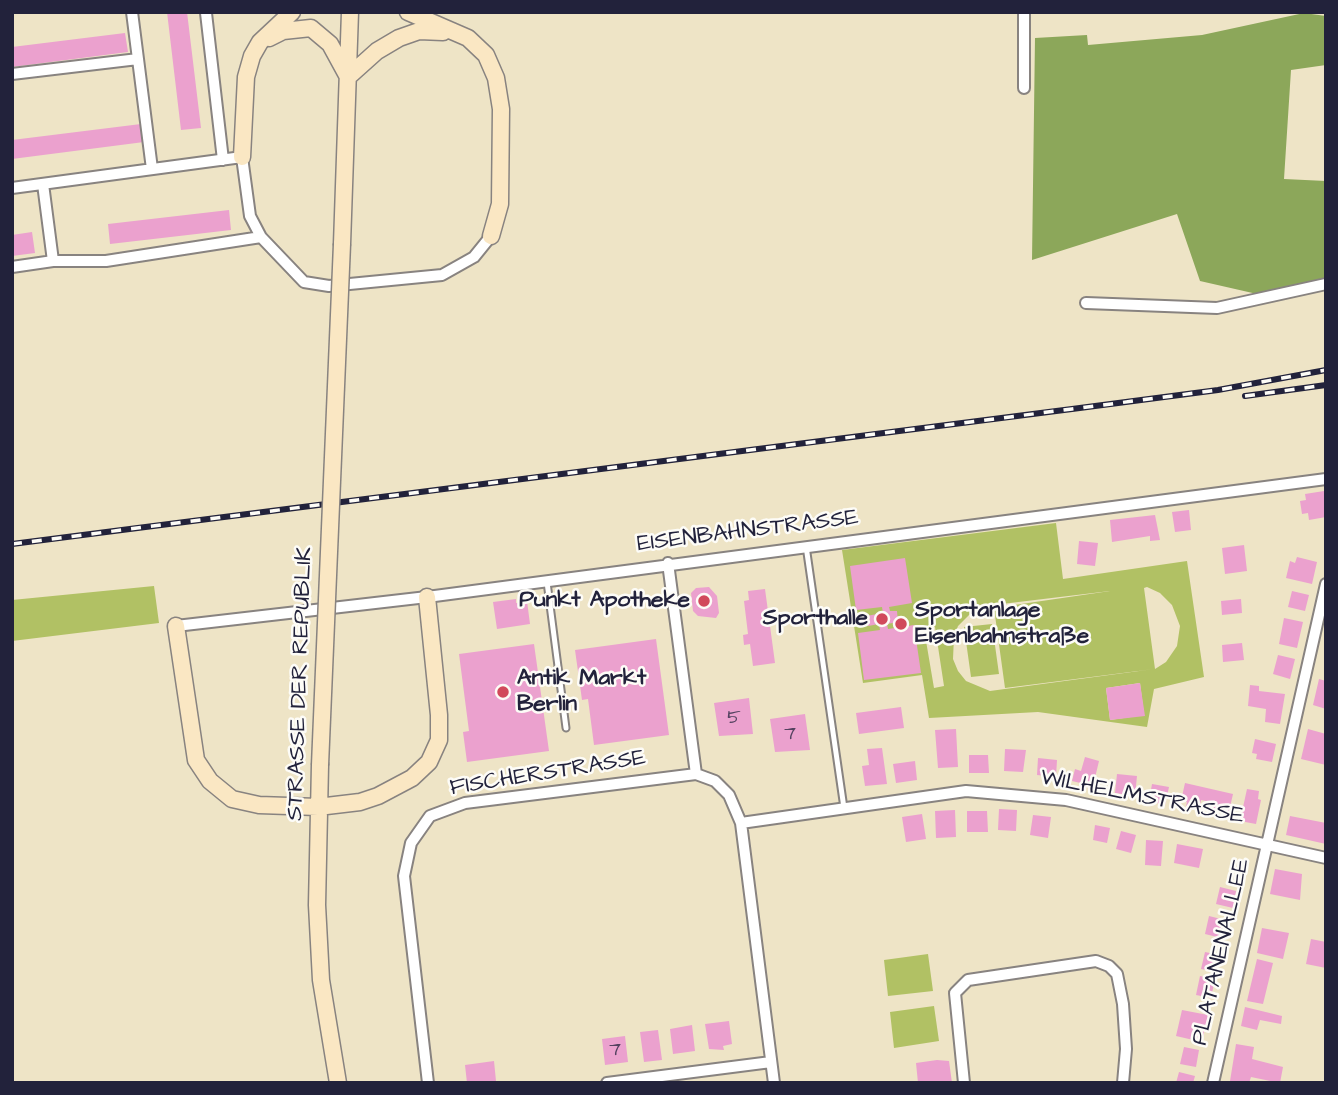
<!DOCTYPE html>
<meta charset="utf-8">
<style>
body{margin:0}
#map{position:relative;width:1338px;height:1095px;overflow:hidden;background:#eee4c6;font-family:"Architects Daughter",sans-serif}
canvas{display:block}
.frame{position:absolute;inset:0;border:14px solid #22223b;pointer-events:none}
</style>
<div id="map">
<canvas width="1338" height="1095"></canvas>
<div class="frame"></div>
</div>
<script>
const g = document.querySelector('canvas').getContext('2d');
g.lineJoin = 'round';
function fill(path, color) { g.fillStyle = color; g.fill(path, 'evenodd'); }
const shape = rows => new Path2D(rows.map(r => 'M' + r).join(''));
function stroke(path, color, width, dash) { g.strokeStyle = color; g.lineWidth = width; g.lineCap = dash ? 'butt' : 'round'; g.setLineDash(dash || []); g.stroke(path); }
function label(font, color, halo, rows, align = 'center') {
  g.font = font + ' "Architects Daughter",sans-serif'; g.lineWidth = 5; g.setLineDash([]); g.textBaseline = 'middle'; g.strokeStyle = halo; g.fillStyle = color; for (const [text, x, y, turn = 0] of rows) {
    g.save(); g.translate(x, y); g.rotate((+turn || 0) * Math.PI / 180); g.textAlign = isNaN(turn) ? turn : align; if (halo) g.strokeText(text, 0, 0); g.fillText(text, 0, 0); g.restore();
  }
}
fill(shape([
 [1056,523,1063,579,1187,561,1204,677,1154,689,1147,727,1038,712,929,718,922,675,863,683,842,550],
 [1147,587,1160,593,1172,605,1180,626,1177,646,1166,662,1155,669,1144,588],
 [1110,591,994,608,1005,688,1154,669,990,691,966,681,958,671,953,659,954,637,958,626,973,611,985,606],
 [935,627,944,686,934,688,924,629],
 [1140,683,1144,715,1110,720,1106,688],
 [154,586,159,623,12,641,12,600],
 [992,624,999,674,971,677,964,627],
 [928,954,933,991,888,996,884,960],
 [934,1006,939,1041,894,1048,890,1012]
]), '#b1c164');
fill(shape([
 [1304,13,1326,16,1326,65,1291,70,1284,179,1326,181,1326,279,1257,294,1200,281,1177,214,1032,260,1035,38,1087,35,1088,45,1202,35]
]), '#8ca75a');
fill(shape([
 [167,12,187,12,201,128,181,130],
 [125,33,128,52,12,67,12,47],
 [141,124,144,142,12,159,12,140],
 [229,210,231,230,110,244,108,224],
 [32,232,35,253,12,256,12,235],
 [1324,491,1326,517,1309,520,1308,513,1302,514,1300,501,1306,500,1305,494],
 [1189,510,1191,530,1175,532,1172,512],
 [1155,515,1160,540,1150,541,1150,536,1112,542,1110,520],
 [1079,541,1098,543,1095,566,1077,564],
 [1244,545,1247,571,1225,574,1222,548],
 [1297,557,1317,562,1312,584,1286,578,1290,561,1295,563],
 [905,558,912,603,889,607,890,611,897,611,898,622,887,624,888,629,914,625,921,673,864,680,858,633,880,630,879,624,868,626,866,616,883,613,882,607,856,610,850,566],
 [709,587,717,596,719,613,716,618,698,616,693,611,691,593,696,588],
 [765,589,775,663,753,666,750,644,744,645,743,635,748,634,744,601,749,600,748,591],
 [1292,591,1309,595,1305,611,1288,607],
 [516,599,516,603,527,601,530,624,497,629,493,602],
 [1241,599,1242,613,1222,615,1221,601],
 [1284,618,1303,622,1297,648,1279,644],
 [656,639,669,735,594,745,588,699,582,700,575,650],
 [1242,643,1244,660,1223,662,1222,645],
 [534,644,549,751,467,762,463,732,469,731,459,654],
 [1278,655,1295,659,1290,679,1273,674],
 [1319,679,1326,681,1326,709,1313,705],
 [1140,683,1145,716,1110,720,1106,688],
 [1250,685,1259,686,1259,691,1285,694,1280,724,1265,722,1266,709,1248,706],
 [749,698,753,734,719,736,714,703],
 [901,707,904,728,859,734,856,713],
 [805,714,810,750,775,752,770,719],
 [956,729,958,767,938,768,935,730],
 [1308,729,1326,734,1326,765,1301,759],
 [1255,739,1276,744,1272,762,1256,759,1257,754,1252,753],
 [882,748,887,784,865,786,862,766,869,765,867,749],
 [1005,749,1026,750,1023,772,1004,771],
 [969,755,988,755,989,773,969,773],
 [1085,757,1099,761,1093,786,1072,781,1075,769,1081,771],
 [1038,758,1057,760,1056,777,1037,775],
 [915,761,917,780,896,783,893,764],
 [1117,774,1137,776,1135,796,1115,793],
 [1185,783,1233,794,1228,816,1210,808,1211,802,1201,800,1199,809,1186,806,1187,802,1181,801],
 [1152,784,1169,787,1165,805,1149,801],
 [1247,789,1259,791,1258,799,1261,800,1256,824,1240,821],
 [999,809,1017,810,1016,831,998,830],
 [955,810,956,837,936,838,935,811],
 [967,811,987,811,988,832,967,832],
 [922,814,926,839,906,842,902,817],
 [1033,815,1051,817,1048,838,1030,835],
 [1290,816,1326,823,1326,844,1286,835],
 [1095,825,1110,828,1107,843,1093,840],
 [1121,831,1136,835,1131,853,1116,849],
 [1146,840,1163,841,1161,866,1145,865],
 [1177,844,1203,849,1199,868,1174,863],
 [1275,869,1302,874,1300,900,1270,894],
 [1220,887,1236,891,1233,908,1216,904],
 [1209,916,1229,921,1225,939,1205,934],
 [1262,928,1289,933,1283,959,1257,953],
 [1311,939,1326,942,1326,968,1306,964],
 [1205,952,1220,955,1217,972,1201,969],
 [1257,959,1273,963,1263,1004,1247,1001],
 [1200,976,1215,979,1211,998,1196,995],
 [1245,1007,1282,1016,1281,1024,1260,1020,1257,1030,1241,1026],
 [1182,1010,1208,1015,1202,1042,1176,1036],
 [729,1021,732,1044,723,1046,724,1050,709,1049,705,1024],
 [692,1025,695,1051,673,1054,670,1029],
 [658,1030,662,1060,644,1062,640,1032],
 [625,1036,628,1062,605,1065,602,1039],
 [1236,1044,1254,1047,1252,1059,1283,1067,1280,1083,1251,1077,1249,1083,1230,1081],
 [1184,1047,1199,1050,1196,1067,1180,1064],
 [937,1060,949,1061,952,1083,918,1083,916,1063],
 [494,1061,496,1081,467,1083,465,1065],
 [1179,1072,1195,1076,1193,1083,1176,1083]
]), '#eba1ce');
const lane = shape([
 [806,546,844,808],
 [547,582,566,728]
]);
const street = shape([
 [132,12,152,169],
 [206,13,223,160],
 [12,74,138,59],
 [1024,88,1024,12],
 [43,184,53,261],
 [12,188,242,157,250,216,261,237,304,282,329,286,442,275,474,257,491,236],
 [12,267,53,261,106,261,261,237],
 [1086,303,1217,308,1326,284],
 [668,563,696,774,715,781,729,795,741,823,774,1083],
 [176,626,427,597,1326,479],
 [741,823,966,791,1066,800,1326,858],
 [428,1083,404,876,411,843,430,816,465,803,696,774],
 [607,1083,771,1062],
 [964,1083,955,993,968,980,1096,961,1109,966,1117,974,1123,1004,1126,1049,1123,1083],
 [1213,1083,1326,584]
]);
const secondary = shape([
 [408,12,468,38,486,55,496,78,501,109,500,204,491,236],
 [269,38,283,31,311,28,330,44,348,77],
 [348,77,377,51,399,38,419,31,443,32],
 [242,157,246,77,252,56,260,42,292,12],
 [342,244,350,12],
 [176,626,196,760,210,781,232,799,259,805,318,807,360,802,378,796,412,778,429,762,439,740,439,715,427,597],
 [320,765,317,905,321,980,338,1083]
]);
stroke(lane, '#888380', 9);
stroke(street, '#888380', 14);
stroke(secondary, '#888380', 19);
stroke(lane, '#fff', 5);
stroke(street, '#fff', 10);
stroke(secondary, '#fae7c3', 16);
const rail = shape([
 [1245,396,1326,385],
 [12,544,1072,409,1218,390,1326,370]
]);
stroke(rail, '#22223b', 6);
stroke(rail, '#fdfcf7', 3.5, [10]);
const secondaryBridge = shape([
 [320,765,342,244]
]);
stroke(secondaryBridge, '#888380', 19, []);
stroke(secondaryBridge, '#fae7c3', 16);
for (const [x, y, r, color] of [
 [704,601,7,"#d1495b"],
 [882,619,7,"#d1495b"],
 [901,624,7,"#d1495b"],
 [503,692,7,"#d1495b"]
]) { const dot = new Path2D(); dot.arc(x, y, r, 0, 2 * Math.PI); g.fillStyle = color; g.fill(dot); stroke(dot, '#fdfcf7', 2.5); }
label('19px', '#544260', null, [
 ["5",734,719],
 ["7",790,735],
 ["7",615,1051]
]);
label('23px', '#22223b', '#fdfcf7', [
 ["EISENBAHNSTRASSE",748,532,-7],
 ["STRASSE DER REPUBLIK",301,684,-88],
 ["FISCHERSTRASSE",548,774,-9],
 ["WILHELMSTRASSE",1142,798,11],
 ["PLATANENALLEE",1222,952,-77]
]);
label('bold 23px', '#22223b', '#fdfcf7', [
 ["Punkt Apotheke",690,601],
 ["Sportanlage",915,611,"left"],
 ["Eisenbahnstraße",915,637,"left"],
 ["Sporthalle",868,619],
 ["Antik Markt",517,679,"left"],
 ["Berlin",517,705,"left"]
], 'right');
</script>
